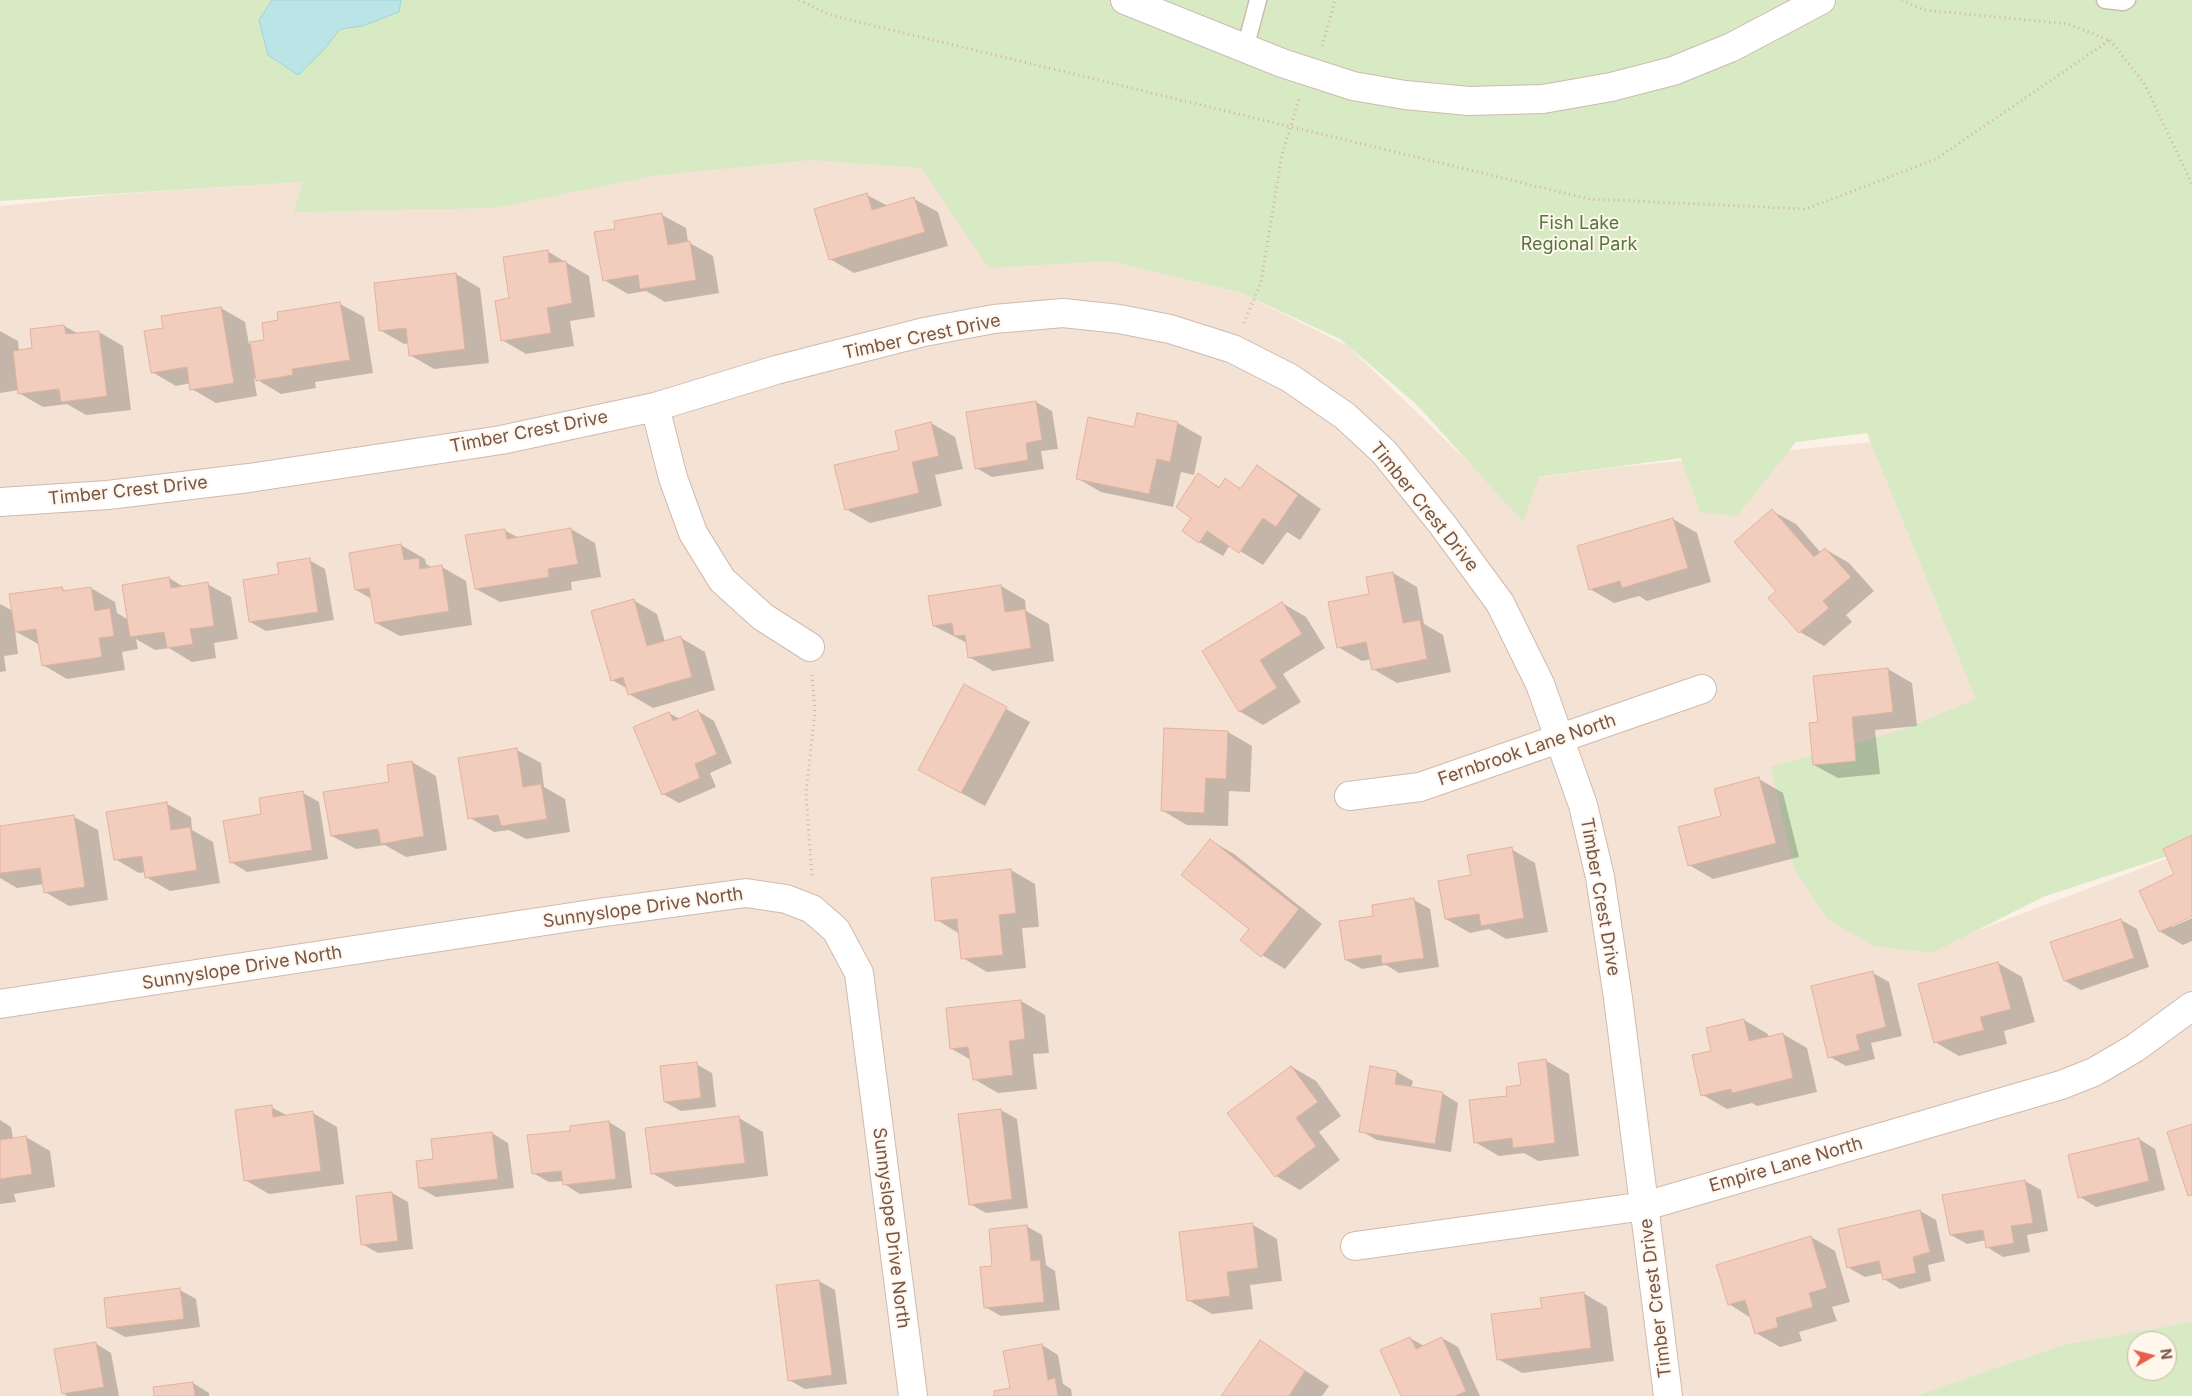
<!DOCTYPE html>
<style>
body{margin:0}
#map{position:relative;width:2192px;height:1396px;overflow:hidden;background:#fcf1e6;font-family:Inter,sans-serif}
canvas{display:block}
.north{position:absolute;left:2127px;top:1331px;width:50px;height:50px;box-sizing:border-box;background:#fff6ec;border:1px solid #c8b6ab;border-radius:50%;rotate:82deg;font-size:14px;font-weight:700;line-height:20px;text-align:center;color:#76564a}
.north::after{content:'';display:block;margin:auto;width:18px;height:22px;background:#e75f4a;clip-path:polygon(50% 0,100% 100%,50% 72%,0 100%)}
</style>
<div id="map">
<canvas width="2192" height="1396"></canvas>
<div class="north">N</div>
</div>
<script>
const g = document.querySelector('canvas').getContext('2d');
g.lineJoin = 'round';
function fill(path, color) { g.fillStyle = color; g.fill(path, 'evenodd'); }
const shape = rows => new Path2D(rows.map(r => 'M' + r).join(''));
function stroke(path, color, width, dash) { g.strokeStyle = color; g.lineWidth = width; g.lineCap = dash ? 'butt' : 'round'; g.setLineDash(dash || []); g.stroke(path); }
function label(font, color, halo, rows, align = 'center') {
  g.font = font + ' Inter,sans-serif'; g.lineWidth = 4; g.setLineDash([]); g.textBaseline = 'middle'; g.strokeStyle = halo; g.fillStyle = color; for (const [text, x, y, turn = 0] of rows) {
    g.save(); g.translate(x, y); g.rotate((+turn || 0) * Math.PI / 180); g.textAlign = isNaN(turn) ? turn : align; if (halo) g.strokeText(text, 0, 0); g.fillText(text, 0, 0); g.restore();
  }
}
fill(shape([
 [962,124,1107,261,1239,292,1348,346,1491,484,1618,467,1872,442,1989,694,1966,935,2192,849,2192,1322,2075,1343,1918,1396,0,1396,0,206,118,194,711,155]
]), '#f4e3d4');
fill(shape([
 [0,0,2192,0,2192,848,2043,897,1932,953,1874,946,1827,919,1794,868,1771,767,1902,730,1976,699,1867,433,1796,442,1737,516,1700,512,1681,458,1539,477,1523,522,1417,405,1340,339,1239,292,1107,261,989,268,922,168,811,160,652,176,495,208,294,212,303,182,0,201],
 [2192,1322,2192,1396,1915,1396,2067,1344],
 [2137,1341,2167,1341,2167,1371,2137,1371]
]), '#d7eac4');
const water = shape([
 [272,0,401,0,399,12,362,26,340,29,322,52,298,75,268,55,259,20,272,0]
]);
fill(water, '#bae4e6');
stroke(water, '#a0d5d8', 1);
fill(shape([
 [867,195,888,206,914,199,938,212,948,246,854,273,830,259],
 [662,215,686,228,688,242,713,256,719,293,665,302,646,291,628,294,604,280,617,230],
 [547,251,589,276,595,317,570,321,574,346,526,354,502,340,511,299],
 [456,274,480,288,489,363,434,369,410,355,409,343,404,344,380,330],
 [340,304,364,317,373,373,315,382,316,388,281,394,254,378,257,396,216,403,192,389,191,383,176,386,152,372,164,329,163,317,221,308,245,322,249,344,266,341,280,321],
 [64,326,79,334,99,332,123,346,131,410,86,415,67,404,43,407,19,393,19,390,0,393,0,331,18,341,19,352,34,350],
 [1036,402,1052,411,1058,449,1041,451,1044,469,992,477,976,468],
 [931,423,955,437,963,469,935,475,942,506,870,523,846,509,901,451],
 [1178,423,1202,437,1194,475,1181,472,1173,507,1101,492,1077,478,1135,428],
 [1257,467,1281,481,1321,509,1300,540,1287,532,1263,565,1230,545,1223,556,1199,542,1193,517,1199,475,1221,488,1226,480,1242,489],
 [1772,511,1796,524,1821,553,1825,549,1849,563,1874,591,1846,615,1852,622,1824,646,1800,632,1770,598,1778,591],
 [1673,519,1697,533,1711,582,1647,601,1639,596,1614,603,1590,589],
 [571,529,595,543,601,577,571,582,572,590,500,602,476,589,504,530,519,538],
 [401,545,425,559,426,564,433,568,442,567,466,581,472,625,400,636,376,623,372,599,356,590],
 [309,560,325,569,334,620,266,631,250,622],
 [1393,573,1417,587,1424,624,1443,635,1451,672,1397,683,1373,669,1371,659,1362,661,1338,647,1370,595],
 [169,578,184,587,207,584,231,597,238,639,214,643,216,658,192,662,169,648,155,650,136,639,138,649,122,652,125,670,67,679,43,665,40,645,15,631,18,654,4,656,6,671,0,672,0,604,13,611,61,588,68,592,91,588,115,602,117,613,129,620],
 [1001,586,1025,600,1026,611,1049,624,1054,661,993,671,969,657,967,643,934,626],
 [633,600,657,614,665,642,681,638,705,652,715,690,653,708,629,694,628,689,612,680],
 [1282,603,1306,617,1325,648,1283,674,1301,702,1263,725,1239,711],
 [1888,669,1912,683,1917,726,1875,730,1880,774,1838,778,1814,765,1819,723],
 [964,686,1030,722,985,806,943,783],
 [698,711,714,721,732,763,710,773,716,787,679,803,663,794,669,713,680,719],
 [1228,732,1252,746,1250,792,1229,791,1228,826,1187,825,1163,811],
 [517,750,541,763,544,787,565,799,570,832,526,839,509,830,494,832,470,818],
 [412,762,436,776,447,850,406,857,385,845,356,849,332,836],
 [1759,779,1783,793,1799,857,1713,879,1689,865,1722,817],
 [303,793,319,802,328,859,247,872,231,862,263,815],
 [167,804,191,817,192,830,213,842,220,883,170,891,146,877,146,872,139,873,115,859],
 [74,817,98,830,108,900,69,906,45,892,44,884,17,888,0,878,0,828],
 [2192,837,2192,915,2172,924,2172,927,2192,918,2192,941,2183,945,2159,931,2176,875],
 [1210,840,1234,854,1322,924,1285,969,1262,955],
 [1511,849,1535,863,1548,932,1506,939,1489,929,1470,933,1446,919,1473,876],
 [1011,870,1035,884,1039,927,1022,928,1026,968,987,972,963,958,960,934,937,920],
 [1414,900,1430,909,1439,967,1399,973,1386,965,1362,969,1346,960,1375,917],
 [2121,920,2137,929,2149,967,2081,990,2065,981],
 [1998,963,2022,977,2035,1022,2004,1031,2007,1044,1959,1056,1935,1042],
 [1873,973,1889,982,1902,1036,1871,1043,1875,1059,1846,1066,1830,1057],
 [1021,1001,1045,1015,1049,1053,1033,1054,1037,1089,998,1093,974,1079,971,1060,952,1049],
 [1744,1020,1768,1034,1768,1037,1783,1034,1807,1048,1817,1092,1757,1106,1752,1103,1727,1109,1703,1095],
 [1545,1060,1569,1074,1579,1156,1538,1161,1524,1153,1499,1156,1475,1142],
 [696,1064,712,1073,716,1107,681,1111,665,1102],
 [1292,1067,1316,1081,1341,1116,1319,1132,1340,1160,1300,1190,1276,1176],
 [1397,1072,1413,1081,1411,1088,1442,1093,1458,1103,1451,1152,1377,1140,1361,1131],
 [271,1107,288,1116,313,1113,337,1127,344,1184,269,1194,245,1180],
 [1001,1110,1017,1119,1028,1208,986,1213,970,1204],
 [739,1118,763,1132,768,1176,676,1187,652,1173,647,1129],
 [0,1120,11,1127,13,1139,26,1137,50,1151,55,1187,14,1194,16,1202,0,1204],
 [609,1122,625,1132,632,1188,580,1194,564,1184,564,1181,549,1182,533,1173,571,1132],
 [492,1133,508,1143,514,1188,436,1197,420,1188,435,1160],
 [2139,1139,2155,1149,2165,1190,2096,1207,2080,1197],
 [2025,1181,2041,1190,2048,1231,2027,1235,2030,1252,2003,1257,1987,1247,1986,1240,1967,1244,1951,1235],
 [392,1193,408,1202,413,1249,378,1253,362,1244],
 [1920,1211,1936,1220,1945,1261,1928,1265,1931,1281,1900,1289,1884,1279,1882,1273,1865,1277,1849,1268],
 [1253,1225,1277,1239,1282,1281,1250,1285,1253,1309,1212,1314,1188,1300],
 [1026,1226,1042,1235,1046,1265,1055,1271,1060,1310,1001,1316,985,1307,994,1267],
 [1811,1237,1835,1251,1850,1302,1832,1307,1837,1321,1799,1332,1802,1341,1780,1347,1756,1333,1751,1318,1729,1304],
 [819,1281,835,1290,847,1384,805,1389,789,1380],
 [180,1290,196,1299,200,1327,125,1337,109,1328],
 [1583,1293,1607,1307,1614,1361,1522,1373,1498,1359,1543,1309],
 [1410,1338,1424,1346,1442,1338,1458,1347,1480,1396,1402,1396],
 [1260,1341,1329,1386,1322,1396,1222,1396],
 [95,1343,111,1353,119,1396,67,1396,63,1393],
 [1042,1345,1058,1355,1063,1384,1071,1389,1072,1396,996,1396,1011,1389],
 [193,1383,209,1393,209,1396,155,1396]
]), '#0003');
const building = shape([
 [867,193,872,210,914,197,925,232,829,260,814,209,867,193],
 [662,213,668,245,690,241,696,280,640,289,638,275,603,281,594,232,615,229,614,221,662,213],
 [548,250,549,263,566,261,572,303,547,308,551,333,501,341,495,301,509,298,503,257,548,250],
 [456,273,465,349,409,356,406,328,379,331,374,283,456,273],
 [340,302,350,360,292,369,293,375,256,381,250,342,264,340,262,323,278,320,277,312,340,302],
 [221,307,234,383,190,390,187,367,151,373,144,331,163,328,161,316,221,307],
 [64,325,66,334,99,331,107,396,61,402,59,389,18,394,13,351,32,348,30,329,64,325],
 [1036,401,1042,440,1026,443,1028,460,975,469,966,412,1036,401],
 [1137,413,1178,422,1170,462,1157,459,1149,494,1076,479,1088,417,1134,427,1137,413],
 [931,422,939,456,912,462,919,493,845,510,834,465,899,450,895,431,931,422],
 [1257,465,1298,495,1276,527,1263,518,1239,553,1207,531,1199,543,1182,531,1191,518,1176,507,1198,473,1219,488,1225,478,1240,489,1257,465],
 [1772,509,1814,557,1825,548,1851,577,1823,601,1829,608,1799,633,1768,598,1776,591,1734,542,1772,509],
 [1673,518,1688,568,1622,588,1620,581,1589,590,1577,546,1673,518],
 [571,528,578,564,548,569,549,577,475,589,465,535,505,529,507,539,571,528],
 [401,544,404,560,419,558,420,569,442,565,449,611,375,623,369,588,355,590,349,553,401,544],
 [310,558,318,612,249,622,243,580,279,574,277,563,310,558],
 [1393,572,1403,623,1420,620,1427,659,1372,670,1366,642,1337,648,1328,602,1369,594,1366,577,1393,572],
 [169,577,171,588,208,582,214,626,190,629,193,644,167,648,164,632,130,637,122,585,169,577],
 [1001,585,1005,612,1025,609,1031,648,968,658,965,635,954,636,952,623,933,626,928,596,1001,585],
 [62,587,63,591,91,587,95,611,110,608,114,636,99,638,102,657,42,666,36,629,15,632,9,594,62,587],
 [634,599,647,646,681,636,692,677,628,695,623,677,611,681,591,611,634,599],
 [1282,602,1302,634,1260,660,1277,688,1239,712,1202,651,1282,602],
 [1888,668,1893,712,1852,717,1856,761,1813,765,1809,723,1818,722,1813,676,1888,668],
 [964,684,1007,707,961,793,918,770,964,684],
 [698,710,717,754,695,764,700,778,662,795,633,727,669,712,673,721,698,710],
 [1164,728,1228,731,1226,779,1206,778,1204,813,1161,811,1164,728],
 [517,748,523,787,541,784,547,819,501,826,498,815,468,819,458,758,517,748],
 [412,761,424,836,381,844,378,829,331,836,323,792,389,782,387,765,412,761],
 [1759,777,1776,843,1688,866,1678,827,1721,816,1714,789,1759,777],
 [303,791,312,850,230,863,223,821,261,814,259,798,303,791],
 [167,802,171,830,190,827,197,870,145,878,142,856,114,860,106,812,167,802],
 [74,815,85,887,44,893,40,868,0,873,0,826,74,815],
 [2192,835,2192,916,2159,932,2139,891,2174,874,2163,849,2192,835],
 [1210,839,1299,909,1261,957,1240,940,1249,929,1181,875,1210,839],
 [1512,847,1524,918,1481,926,1479,914,1445,919,1438,881,1471,875,1467,855,1512,847],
 [1011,869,1016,913,999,915,1003,955,961,959,957,919,935,921,931,878,1011,869],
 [1414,898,1424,958,1382,964,1381,955,1345,960,1339,921,1373,916,1372,905,1414,898],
 [2121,919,2134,958,2064,981,2050,942,2121,919],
 [1998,962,2011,1009,1980,1017,1984,1030,1934,1043,1918,984,1998,962],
 [1873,971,1886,1027,1856,1035,1860,1050,1828,1058,1811,986,1873,971],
 [1021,1000,1025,1039,1009,1041,1013,1075,973,1080,968,1047,950,1049,946,1008,1021,1000],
 [1744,1019,1749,1041,1783,1033,1793,1078,1732,1093,1731,1089,1701,1096,1692,1055,1711,1051,1706,1028,1744,1019],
 [1546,1059,1555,1143,1513,1148,1512,1138,1474,1143,1469,1100,1507,1096,1506,1087,1521,1085,1518,1063,1546,1059],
 [697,1062,701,1098,664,1102,660,1066,697,1062],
 [1291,1066,1318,1102,1296,1118,1316,1146,1275,1177,1227,1113,1291,1066],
 [1370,1066,1397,1071,1395,1084,1443,1092,1435,1144,1359,1132,1370,1066],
 [272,1105,273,1117,313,1111,321,1171,244,1181,235,1110,272,1105],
 [1001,1109,1012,1199,969,1205,958,1114,1001,1109],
 [739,1116,745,1163,651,1174,645,1128,739,1116],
 [609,1121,616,1179,563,1185,561,1171,532,1174,527,1135,570,1131,570,1126,609,1121],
 [2192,1124,2192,1195,2188,1196,2167,1132,2192,1124],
 [492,1132,498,1179,419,1188,416,1161,433,1159,431,1139,492,1132],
 [26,1136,32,1174,0,1179,0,1140,26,1136],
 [2139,1138,2149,1181,2078,1198,2068,1155,2139,1138],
 [2025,1180,2033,1223,2011,1226,2014,1243,1986,1248,1983,1230,1950,1235,1942,1195,2025,1180],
 [392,1192,398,1241,361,1245,356,1196,392,1192],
 [1920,1210,1930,1252,1913,1257,1916,1273,1883,1280,1879,1261,1847,1268,1838,1229,1920,1210],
 [1253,1223,1258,1268,1227,1272,1230,1296,1187,1301,1179,1232,1253,1223],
 [1027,1225,1031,1261,1040,1260,1044,1302,984,1308,980,1267,992,1266,989,1229,1027,1225],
 [1811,1236,1827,1288,1809,1293,1813,1307,1776,1318,1778,1327,1755,1334,1745,1300,1728,1305,1716,1265,1811,1236],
 [819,1280,832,1375,788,1381,776,1285,819,1280],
 [180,1288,184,1319,107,1328,104,1298,180,1288],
 [1584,1292,1591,1348,1497,1360,1491,1314,1542,1308,1540,1298,1584,1292],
 [1410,1337,1416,1349,1442,1337,1466,1391,1455,1396,1401,1396,1380,1350,1410,1337],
 [1260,1340,1305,1371,1289,1396,1221,1396,1260,1340],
 [96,1342,104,1387,62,1394,54,1349,96,1342],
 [1042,1344,1048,1380,1055,1378,1058,1396,994,1396,994,1391,1010,1388,1003,1351,1042,1344],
 [193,1382,195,1396,154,1396,153,1387,193,1382]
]);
fill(building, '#f2cdbd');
stroke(building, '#e5b29d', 1);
const lane = shape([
 [2105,0,2123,2,2127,0],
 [1245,49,1258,0]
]);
const street = shape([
 [1125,0,1282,63,1353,86,1405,95,1469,101,1543,99,1611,87,1673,71,1732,47,1821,0],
 [655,407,673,478,693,533,722,580,763,617,810,647],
 [0,502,108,495,249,478,501,440,655,407,776,370,924,332,994,319,1063,313,1119,319,1170,329,1233,349,1290,378,1345,416,1384,452,1442,524,1500,603,1540,684,1583,805,1600,877,1618,998,1668,1396],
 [1349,796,1420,787,1702,689],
 [0,1004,598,913,746,893,786,899,812,909,836,930,859,973,913,1396],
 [1355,1246,1645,1206,2061,1085,2094,1072,2135,1048,2192,1006]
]);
stroke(lane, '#d0baae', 19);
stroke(street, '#d0baae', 30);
stroke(shape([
 [799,0,830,15,1589,199,1806,209,1936,159,2110,40],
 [1902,0,1924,10,2068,24,2109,40],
 [2110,40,2144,83,2192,184],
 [1322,46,1335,0],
 [1244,323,1261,282,1282,155,1299,99],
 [812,675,815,711,806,793,812,878]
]), '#d7b0a0', 3, [1, 4]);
stroke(lane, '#fff', 16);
stroke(street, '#fff', 28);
label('18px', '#54763f', '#fff6ec', [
 ["Fish Lake",1579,224],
 ["Regional Park",1579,245]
]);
label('18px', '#76564a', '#fff6ec', [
 ["Timber Crest Drive",922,337,-12],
 ["Timber Crest Drive",529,432,-11],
 ["Timber Crest Drive",128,491,-6],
 ["Timber Crest Drive",1424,507,51],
 ["Fernbrook Lane North",1527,750,-19],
 ["Timber Crest Drive",1600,897,80],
 ["Sunnyslope Drive North",643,908,-8],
 ["Sunnyslope Drive North",242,968,-9],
 ["Empire Lane North",1786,1165,-16],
 ["Sunnyslope Drive North",891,1228,83],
 ["Timber Crest Drive",1656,1298,-97]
]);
</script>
